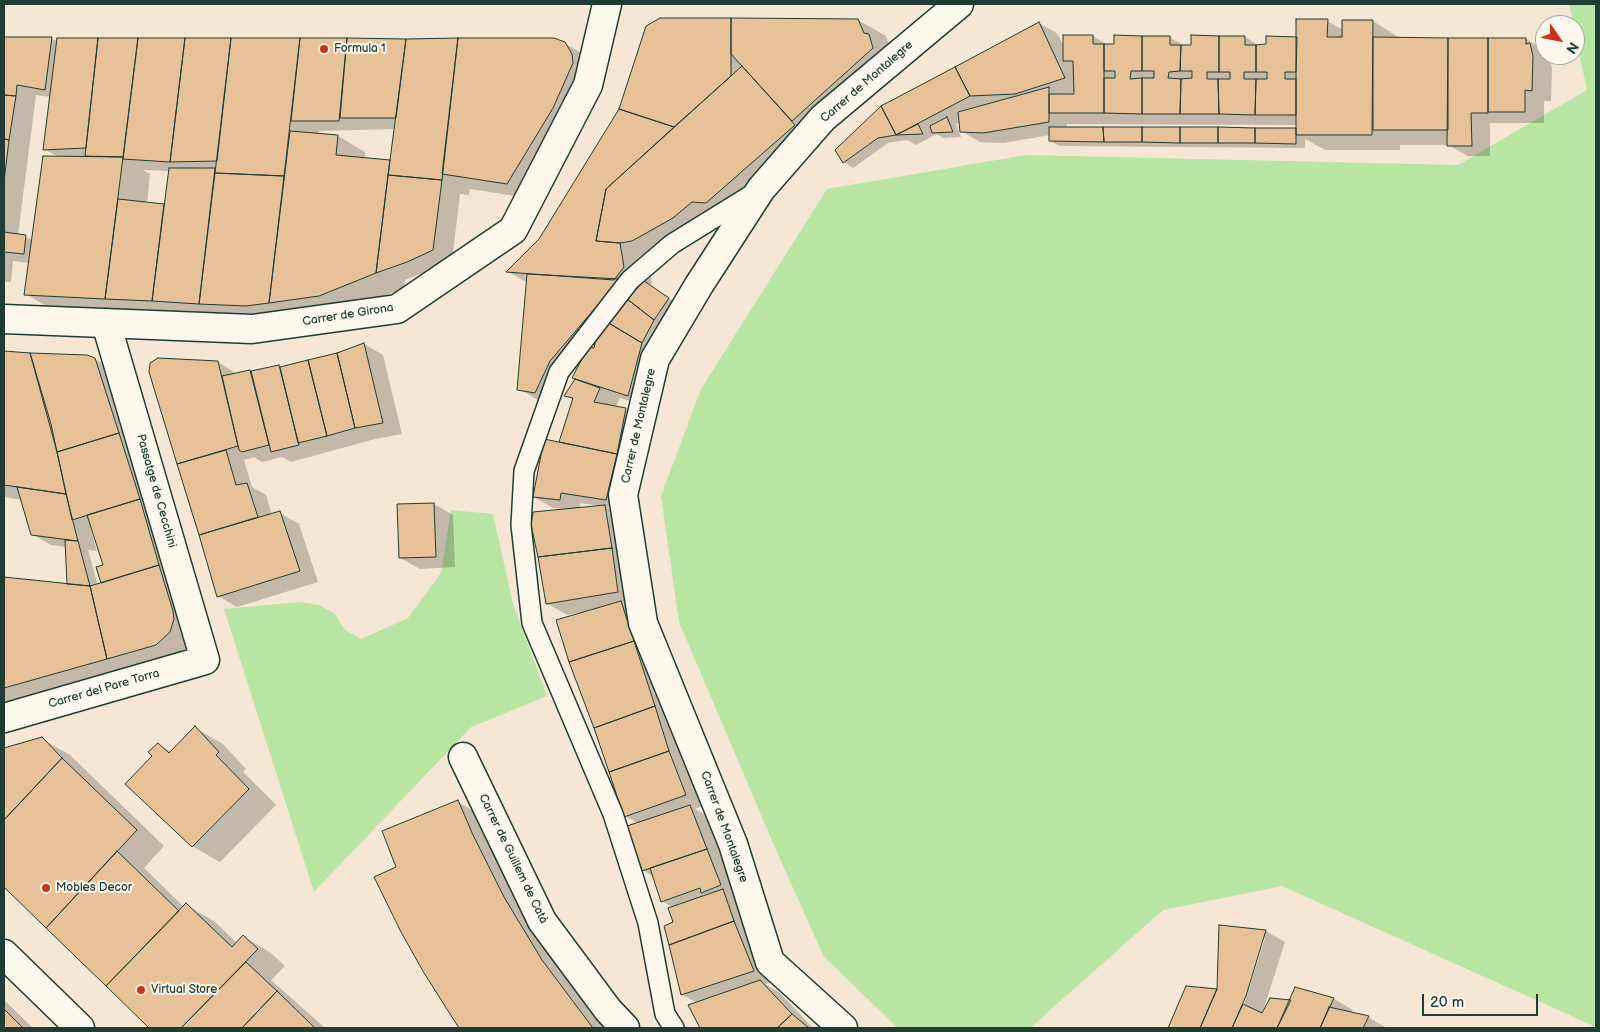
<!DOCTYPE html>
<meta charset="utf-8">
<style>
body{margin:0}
#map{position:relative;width:1600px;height:1032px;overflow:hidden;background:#f5e7d3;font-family:"Balsamiq Sans",sans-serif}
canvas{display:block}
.frame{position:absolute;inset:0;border:5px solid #1f3d34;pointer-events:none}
.north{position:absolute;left:1535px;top:15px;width:50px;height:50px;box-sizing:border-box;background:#fbf7ec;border:1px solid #a3ada2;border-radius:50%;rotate:123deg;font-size:14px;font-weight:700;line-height:20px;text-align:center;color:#1f3d34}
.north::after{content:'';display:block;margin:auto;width:18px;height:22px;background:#c8321e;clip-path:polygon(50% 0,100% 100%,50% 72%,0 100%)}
.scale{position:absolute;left:1422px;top:994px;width:116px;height:22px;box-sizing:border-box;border:2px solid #1f3d34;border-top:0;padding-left:6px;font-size:15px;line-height:18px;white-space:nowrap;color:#1f3d34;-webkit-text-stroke:4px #fbf7ec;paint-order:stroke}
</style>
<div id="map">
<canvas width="1600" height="1032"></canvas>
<div class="frame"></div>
<div class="north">N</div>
<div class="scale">20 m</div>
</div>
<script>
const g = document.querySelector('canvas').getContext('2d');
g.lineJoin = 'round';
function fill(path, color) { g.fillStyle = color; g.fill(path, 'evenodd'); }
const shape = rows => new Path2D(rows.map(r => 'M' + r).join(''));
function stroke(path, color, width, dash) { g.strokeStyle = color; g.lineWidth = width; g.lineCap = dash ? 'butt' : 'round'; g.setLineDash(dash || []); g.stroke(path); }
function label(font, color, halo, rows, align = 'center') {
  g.font = font + ' "Balsamiq Sans",sans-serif'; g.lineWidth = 4; g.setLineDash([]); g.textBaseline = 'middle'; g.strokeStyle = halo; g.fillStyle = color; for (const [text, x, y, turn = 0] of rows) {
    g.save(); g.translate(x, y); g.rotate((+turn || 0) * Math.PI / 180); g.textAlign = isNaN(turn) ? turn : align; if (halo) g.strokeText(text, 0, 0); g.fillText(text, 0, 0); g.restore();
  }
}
fill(shape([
 [1569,4,1596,4,1596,1027,1282,886,1163,910,1030,1028,898,1028,824,957,776,850,679,622,661,496,701,389,827,189,1026,155,1458,165,1587,90],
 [451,510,493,514,513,604,547,696,471,727,314,892,224,609,301,602,319,605,335,614,345,630,361,639,408,618,441,573]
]), '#b9e6a4');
fill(shape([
 [858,20,886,36,890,48,819,137,822,141,772,187,647,259,652,283,649,286,678,304,647,406,620,398,616,407,625,409,644,420,625,510,606,507,624,518,636,602,625,604,640,613,705,805,695,809,709,817,739,896,735,898,742,902,773,982,765,984,780,993,813,1028,701,1028,690,1006,697,1003,683,995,665,927,675,923,673,908,662,901,654,877,643,870,638,823,625,816,570,662,581,612,567,615,548,604,564,509,553,508,534,497,560,443,574,400,566,396,577,379,585,354,569,372,555,403,538,400,519,389,528,283,508,272,540,240,620,110,647,26,655,21],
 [597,339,595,350,589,349],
 [580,503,601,506,580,509],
 [1327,21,1343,30,1343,21,1373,21,1401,39,1526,39,1545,50,1545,55,1549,56,1552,68,1551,101,1544,101,1544,123,1490,123,1490,156,1468,156,1448,145,1400,145,1400,150,1325,150,1305,139,1305,148,1060,146,1050,141,1050,135,1003,143,980,142,961,131,961,122,956,124,961,137,943,138,937,134,916,145,907,140,888,143,853,168,844,162,1039,23,1058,34,1064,47,1065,36,1093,36,1108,45,1169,37,1185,46,1193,46,1193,37,1245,37,1260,46,1298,38],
 [1075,92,1075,95,1066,95],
 [1067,124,1297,125,1297,129,1067,128],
 [51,38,58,42,58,39,564,43,592,59,535,199,470,189,469,195,460,194,452,261,405,280,404,288,347,311,228,319,217,313,133,310,133,314,53,310,26,294,30,263,13,261,11,282,4,282,4,39],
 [36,95,51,97,44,149,59,157,33,240,18,235],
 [396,129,391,161,365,159,365,152,338,136,319,135,319,131],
 [143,170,170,171,165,206,147,204,150,174],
 [364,344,383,355,402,434,375,439,291,462,282,457,262,462,254,457,244,460,252,487,266,495,272,515,280,513,299,524,318,582,237,607,218,596,150,369,218,362,237,374,279,366,282,368,337,354],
 [4,353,95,359,114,370,193,630,187,647,175,656,4,711,4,578,69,585,66,547,51,545,32,534,22,500,4,497],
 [93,530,104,565,102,584,98,586,88,550,97,551,91,531],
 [434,504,453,515,455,567,420,569,400,558],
 [195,728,223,744,246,769,243,772,276,805,220,862,192,846,154,756,158,744,172,752],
 [42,739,70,755,164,846,144,868,184,907,186,905,214,921,238,944,244,937,271,953,285,966,271,980,325,1028,151,1028,4,885,4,750],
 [458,802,492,822,611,1028,461,1028,450,1013,398,867],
 [1220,926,1266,931,1285,942,1263,1011,1292,1001,1296,989,1334,999,1353,1010,1351,1013,1368,1017,1387,1028,1170,1028,1187,987,1219,990],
 [1263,938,1265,938,1242,1011,1240,1010],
 [4,1000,33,1028,4,1028]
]), '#0003');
const building = shape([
 [660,18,731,18,731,76,674,127,619,109,646,26,660,18],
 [731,18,858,19,864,33,869,34,873,48,792,121,731,54,731,18],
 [1296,19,1328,19,1327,37,1342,37,1342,20,1373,20,1372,135,1296,135,1296,19],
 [1039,22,1065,78,1015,94,970,96,955,67,1039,22],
 [1063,35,1093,35,1093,44,1104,44,1104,113,1049,113,1049,94,1074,94,1073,61,1063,61,1063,35],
 [1114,35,1142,36,1142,71,1131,71,1130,79,1142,78,1142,114,1104,113,1104,78,1115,78,1115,71,1104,71,1104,44,1114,44,1114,35],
 [1191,35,1219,36,1219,72,1207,72,1207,79,1218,79,1219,114,1180,114,1181,79,1192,78,1192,71,1180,71,1181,45,1191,45,1191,35],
 [1142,36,1170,36,1170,45,1181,45,1180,71,1169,72,1168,78,1181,79,1180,114,1142,114,1142,78,1154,78,1154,71,1142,71,1142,36],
 [1219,36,1245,36,1245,45,1256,45,1256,72,1244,72,1244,79,1256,79,1255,115,1219,114,1218,79,1230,79,1230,72,1219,72,1219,36],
 [1266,36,1297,37,1296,72,1285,72,1285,79,1296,79,1296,115,1255,115,1256,79,1267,79,1267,72,1256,72,1256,45,1266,44,1266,36],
 [4,37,52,37,45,90,17,85,16,96,4,95,4,37],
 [1373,37,1448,38,1448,130,1373,130,1373,37],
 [57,38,98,38,86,148,43,150,57,38],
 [98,38,138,38,123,157,85,156,98,38],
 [138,38,185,38,170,162,123,159,138,38],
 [185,38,231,38,217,161,170,162,185,38],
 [231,38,300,38,284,176,215,173,231,38],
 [300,38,347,38,339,121,291,121,300,38],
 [347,38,406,39,396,118,340,118,347,38],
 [458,38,554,38,565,42,572,54,573,63,553,108,507,184,442,174,458,38],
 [458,38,442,180,388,175,406,39,458,38],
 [1448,38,1488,38,1488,113,1471,113,1472,146,1447,146,1448,38],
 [1488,38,1526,38,1526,44,1530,43,1533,56,1532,91,1525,90,1525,112,1488,112,1488,38],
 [742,66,795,125,706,203,692,202,673,218,632,241,620,243,596,241,606,189,742,66],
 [955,67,970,96,896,135,881,106,955,67],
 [1049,87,1049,122,983,133,960,132,958,112,1049,87],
 [4,95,16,96,9,140,4,139,4,95],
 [881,106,896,135,878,138,843,163,835,150,881,106],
 [619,109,674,127,606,189,596,241,620,243,624,267,614,280,506,272,539,239,619,109],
 [947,117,953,132,932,133,930,126,947,117],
 [918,124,923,134,896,135,918,124],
 [1049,127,1103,127,1104,142,1049,141,1049,127],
 [1103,127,1142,127,1142,142,1104,142,1103,127],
 [1142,127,1180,127,1180,143,1142,142,1142,127],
 [1180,127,1218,127,1218,143,1180,143,1180,127],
 [1218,127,1255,128,1255,143,1218,143,1218,127],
 [1255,128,1296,128,1296,144,1255,143,1255,128],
 [290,131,338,135,336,155,390,160,376,273,319,296,269,303,290,131],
 [4,139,9,140,4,182,4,139],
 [43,156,123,157,105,299,24,295,43,156],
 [169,168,215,168,199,304,152,301,169,168],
 [215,173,284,176,269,303,246,306,199,304,215,173],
 [388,175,442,180,433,250,407,262,376,273,388,175],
 [118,199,164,204,152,301,105,299,118,199],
 [4,232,26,235,24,254,4,252,4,232],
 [527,274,620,279,550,361,535,393,517,390,527,274],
 [644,281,669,298,654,320,627,299,644,281],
 [627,299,654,320,642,343,607,322,627,299],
 [607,322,642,343,628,396,572,378,588,347,594,348,597,334,607,322],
 [364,343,383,423,355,428,337,353,364,343],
 [4,351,30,353,51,424,66,494,4,485,4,351],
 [30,353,87,355,95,358,119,433,57,452,30,353],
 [337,353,355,428,327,436,308,360,337,353],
 [158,358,218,361,238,446,177,464,149,372,150,363,158,358],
 [308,360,327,436,298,443,280,367,308,360],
 [279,365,299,445,271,452,251,371,279,365],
 [250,370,269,445,242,452,239,450,222,376,250,370],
 [575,379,600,388,594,402,626,408,617,454,559,442,573,398,564,396,575,379],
 [119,433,140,499,72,520,57,452,119,433],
 [544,439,617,454,606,500,561,493,560,500,533,497,544,439],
 [226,450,236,485,247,483,258,517,199,535,177,464,226,450],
 [17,487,66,494,78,541,31,535,17,487],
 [140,499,159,565,101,583,96,567,103,565,87,515,140,499],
 [434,503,436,557,399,558,397,504,434,503],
 [605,505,612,548,538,557,531,525,533,512,605,505],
 [280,511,300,571,217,597,199,535,280,511],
 [65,540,78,541,90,586,67,584,65,540],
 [612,548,618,592,546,604,538,557,612,548],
 [159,565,173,611,174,619,170,632,156,645,107,659,90,586,159,565],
 [4,577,90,586,107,659,4,688,4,577],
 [621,601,634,641,569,662,556,620,621,601],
 [634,641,655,706,594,728,569,662,634,641],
 [655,706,669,751,609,772,594,728,655,706],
 [195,726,219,752,216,755,249,789,192,847,125,784,152,756,148,752,158,743,169,753,195,726],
 [42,737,62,758,4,820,4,748,42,737],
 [669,751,686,795,624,817,609,772,669,751],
 [62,758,137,830,46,928,4,887,4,820,62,758],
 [458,800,473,835,504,897,542,960,593,1028,459,1028,424,973,401,932,374,877,396,867,382,831,458,800],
 [690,805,707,849,642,871,627,826,690,805],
 [707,849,721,885,701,893,700,888,661,902,650,868,707,849],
 [117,851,179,911,106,986,46,928,117,851],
 [723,889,734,921,669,945,664,926,673,922,668,908,723,889],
 [186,903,232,947,243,935,258,949,181,1028,149,1028,106,986,186,903],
 [734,921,754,971,681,995,669,945,734,921],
 [1219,925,1266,930,1246,996,1232,1028,1200,1028,1217,989,1219,925],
 [246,962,277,991,242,1028,181,1028,246,962],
 [760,980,792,1014,777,1028,700,1028,688,1005,760,980],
 [1186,986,1217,989,1200,1028,1168,1028,1186,986],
 [1295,987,1334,998,1320,1028,1277,1028,1295,987],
 [277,991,315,1028,242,1028,277,991],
 [1270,998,1291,1000,1277,1028,1232,1028,1243,1004,1262,1013,1270,998],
 [1329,1007,1369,1016,1363,1028,1320,1028,1329,1007],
 [4,1009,23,1028,4,1028,4,1009],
 [792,1014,809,1028,777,1028,792,1014]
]);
fill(building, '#e7c198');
stroke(building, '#1f3d34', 1);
const service = shape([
 [674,1028,665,1014,648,923,613,814,532,623,521,525,524,471,559,372,630,280,672,244,756,192]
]);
const minor = shape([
 [4,319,252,329,397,309,513,230,588,85,607,4],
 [4,718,205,660,106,323],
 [463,757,542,921,608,1010,625,1028],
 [843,1028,770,962,733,844,643,623,623,495,655,359,699,285,761,189,823,118,959,4]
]);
const tertiary = shape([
 [4,954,80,1028]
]);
stroke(service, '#1f3d34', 22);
stroke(minor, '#1f3d34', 31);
stroke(tertiary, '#1f3d34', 31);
stroke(service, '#fbf7ec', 19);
stroke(minor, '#fbf7ec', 28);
stroke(tertiary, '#fbf7ec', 28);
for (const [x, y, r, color] of [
 [324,49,5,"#c8321e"],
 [46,888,5,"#c8321e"],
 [141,990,5,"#c8321e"]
]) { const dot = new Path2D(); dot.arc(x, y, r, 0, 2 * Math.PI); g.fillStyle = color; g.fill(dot); stroke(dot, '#fbf7ec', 2); }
label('12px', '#1f3d34', '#fbf7ec', [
 ["Formula 1",334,49],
 ["Mobles Decor",56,888],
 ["Virtual Store",151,990]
], 'left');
label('12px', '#1f3d34', '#fbf7ec', [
 ["Carrer de Montalegre",867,82,-41],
 ["Carrer de Girona",348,315,-9],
 ["Carrer de Montalegre",639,426,-77],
 ["Passatge de Cecchini",156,491,74],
 ["Carrer del Pare Torra",104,689,-16],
 ["Carrer de Montalegre",724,827,70],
 ["Carrer de Guillem de Catà",513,859,64]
]);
</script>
